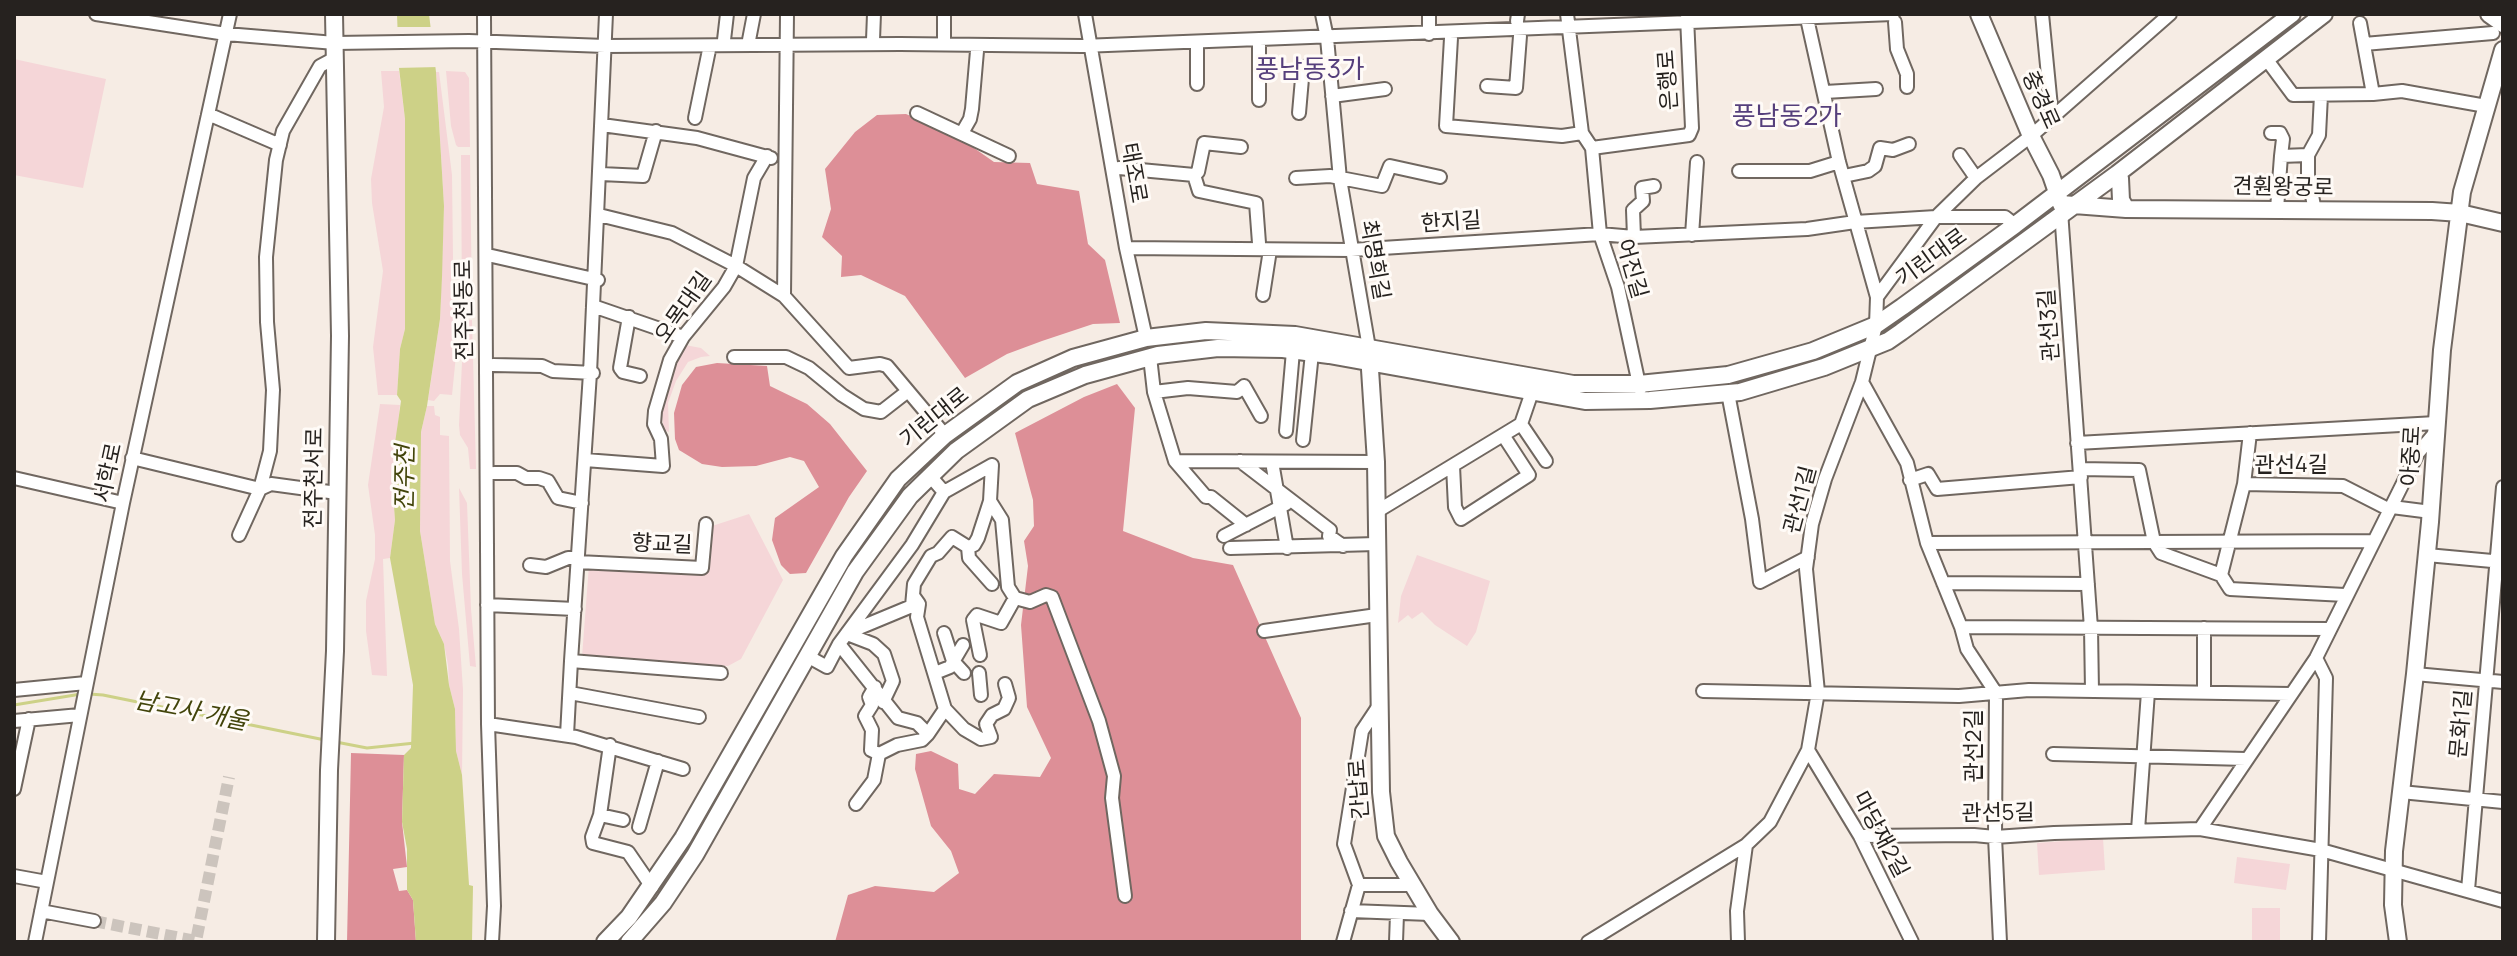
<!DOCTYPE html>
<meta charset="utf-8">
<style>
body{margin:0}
#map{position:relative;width:2517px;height:956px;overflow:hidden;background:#f6ece4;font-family:Manrope,sans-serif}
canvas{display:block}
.frame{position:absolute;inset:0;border:16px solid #26221f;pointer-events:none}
</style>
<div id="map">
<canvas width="2517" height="956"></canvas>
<div class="frame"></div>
</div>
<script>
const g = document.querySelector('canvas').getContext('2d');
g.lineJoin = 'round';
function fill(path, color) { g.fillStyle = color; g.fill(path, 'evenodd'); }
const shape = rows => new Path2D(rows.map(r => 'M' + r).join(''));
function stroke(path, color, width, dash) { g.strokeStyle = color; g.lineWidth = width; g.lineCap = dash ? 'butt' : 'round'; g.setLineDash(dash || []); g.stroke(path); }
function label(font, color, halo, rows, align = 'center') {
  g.font = font + ' Manrope,"Noto Sans KR",sans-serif'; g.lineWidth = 6; g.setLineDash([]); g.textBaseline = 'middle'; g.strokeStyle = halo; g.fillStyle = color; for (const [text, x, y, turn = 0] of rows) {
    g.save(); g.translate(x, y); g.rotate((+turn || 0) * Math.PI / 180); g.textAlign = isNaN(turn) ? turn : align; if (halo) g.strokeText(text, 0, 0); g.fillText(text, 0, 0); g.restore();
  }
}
fill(shape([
 [14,59,106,79,83,188,14,175],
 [381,71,399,71,405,119,405,329,400,349,397,395,378,395,373,347,383,271,372,203,371,179,384,107],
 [446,71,465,72,469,78,470,147,458,147,456,145,451,126],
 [436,72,439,72,452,175,453,258,451,280,456,319,456,355,452,395,440,394,434,401,428,400,440,319,444,206],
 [461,155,470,155,472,310,462,310],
 [472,320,476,469,470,469,468,448,460,435,459,425,464,321],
 [685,345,701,348,710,356,701,357,688,362,676,381,668,403,669,432,664,430,661,410,672,369],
 [380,404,400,405,392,480,395,520,390,558,383,559,387,676,372,675,366,631,366,601,375,559,375,535,368,485],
 [427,406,434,406,435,415,440,417,440,435,449,436,450,561,459,629,463,690,462,775,456,751,455,709,449,685,448,665,444,644,435,624,420,531,421,432],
 [459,488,467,503,471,609,476,667,470,666,462,574],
 [749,514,783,580,741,659,728,666,582,657,589,565,708,573,709,527],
 [1417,555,1490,581,1476,632,1467,646,1435,625,1422,612,1412,619,1408,615,1398,623,1401,596],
 [2103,838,2105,870,2039,875,2037,843],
 [2237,857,2290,864,2286,890,2234,883],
 [2252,908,2280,908,2280,942,2252,942]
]), '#f5d6d8');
fill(shape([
 [906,114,954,134,994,162,1030,163,1037,184,1079,191,1088,244,1105,260,1120,323,1093,324,1042,341,1007,354,965,378,905,296,861,275,841,277,842,256,822,237,831,209,825,169,855,132,877,115],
 [717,363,767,366,770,386,807,404,830,424,867,471,849,497,806,573,790,574,781,565,772,540,775,518,819,487,804,461,790,457,756,466,722,467,702,464,679,450,675,439,674,413,682,385,696,367],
 [1117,384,1135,408,1123,531,1193,558,1233,565,1301,718,1301,942,835,942,848,895,875,886,934,892,959,873,951,851,931,826,915,769,916,754,931,751,958,764,959,789,975,794,994,774,1040,777,1051,758,1027,707,1021,625,1028,566,1024,541,1034,526,1033,500,1015,433,1084,397],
 [351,753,404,755,402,822,407,867,393,869,399,891,407,890,413,900,416,942,347,942]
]), '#dd8f97');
fill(shape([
 [397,14,429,14,436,72,444,206,442,277,440,319,427,406,421,432,420,531,435,624,444,644,449,685,455,709,456,751,462,775,469,885,473,886,472,942,416,942,413,900,407,890,407,849,402,822,404,755,411,748,413,685,390,558,395,520,392,480,395,462,395,443,401,401,397,395,400,349,405,329,405,119,399,68]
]), '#cdd187');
fill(shape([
 [393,27,435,27,439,67,395,68]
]), '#f6ece4');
stroke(shape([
 [89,694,103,695,325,740],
 [14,705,81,694],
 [336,742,367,748,415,743]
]), '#cdd187', 3);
stroke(shape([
 [94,921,196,941,229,777]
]), '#ccc4bd', 12, [12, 6]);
const minor = shape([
 [96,14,226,34,335,43,469,41,605,46,900,44,1082,46,1893,14],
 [484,14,488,724,494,906,492,942],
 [606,14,590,373,571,661,721,673],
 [944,14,944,40],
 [1085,14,1126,248,1146,338],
 [1322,14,1327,38,1340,179,1369,348],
 [1567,14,1582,133,1592,148,1600,234,1618,287,1640,389],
 [1806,14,1839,162,1877,297],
 [2042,14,2052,117],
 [1517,21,1518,14],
 [1895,22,1897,49,1907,74,1907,87],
 [2360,23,2373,94],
 [1429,34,1429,14],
 [1451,38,1446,126,1562,136,1582,133],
 [724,40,727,14],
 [749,40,754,14],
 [873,40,874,14],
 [2364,44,2493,33],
 [1259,45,1259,100],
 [1197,47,1197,84],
 [2267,60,2293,95,2373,94,2402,91,2486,106],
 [1487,86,1516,88,1520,36],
 [1825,92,1876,89],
 [1332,96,1385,89],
 [917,113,1009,156],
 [1299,113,1303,67,1329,65],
 [208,114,280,145],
 [695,118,709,50],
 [602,125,697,138,771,158],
 [962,133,970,119,972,109,977,51],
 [2271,133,2280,133,2283,139,2281,156],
 [1592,148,1689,135,1692,128,1687,17],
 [1960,155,1976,178],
 [1119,168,1194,175,1199,191,1256,203,1259,243],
 [1739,171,1810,171,1839,162],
 [601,174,643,176,656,131],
 [1194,175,1198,172,1204,143,1241,147],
 [1844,176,1868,171,1875,166,1880,148,1893,150,1909,144],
 [1296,178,1330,176,1382,186,1390,166,1440,177],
 [2277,209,2281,156,2308,155],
 [2061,211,2091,628,2092,691],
 [2315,211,2308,175,2308,155,2319,135,2321,95],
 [599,215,672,233,736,266,784,296,849,368,880,364,887,366,945,435],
 [1692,235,1697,162],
 [1634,237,1633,210,1643,201,1642,188,1654,186],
 [1126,248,1351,250,1600,234,1634,237,1807,229,1855,222,1936,217,2005,217,2015,225],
 [492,256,598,280],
 [1263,295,1270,250],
 [784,296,787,14],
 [593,306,683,337],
 [629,317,620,368,623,372,640,376],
 [734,357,786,357,809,368,842,395,864,409,881,412,908,391],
 [1150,357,1154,392,1175,461,1206,497,1211,497,1246,525],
 [493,365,542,366,553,371,593,373],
 [1862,382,1907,463,1927,543,1961,627,1967,649,1996,693,1995,837,2000,942],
 [1154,392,1188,388,1237,392,1244,386,1261,416],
 [1728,393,1752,519,1760,582,1808,557],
 [1521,424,1546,461],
 [1286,431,1293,351],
 [2250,433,2244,484,2221,575,2230,589,2345,595],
 [1303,440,1312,353],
 [2077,443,2436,423],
 [132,458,260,489,271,484,337,493],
 [585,460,663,466,661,439,654,424,655,411,670,360,683,337,724,287,736,266,754,178,767,156],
 [1175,461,1376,462],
 [1240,461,1330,530,1329,536,1343,546],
 [1272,462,1287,548],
 [1453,466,1455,507,1461,519,1529,475,1503,435],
 [2080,469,2139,470,2154,542,2161,553,2221,575],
 [494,473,517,473,526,478,539,478,548,481,558,498,582,503],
 [14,478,123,503],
 [1910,480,1928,474,1937,489,2081,477],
 [2244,484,2343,486,2390,510],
 [944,492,992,465],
 [990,501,1002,520,1008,587,1015,598],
 [2392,507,2431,512],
 [1376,512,1521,424,1534,386],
 [239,535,260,489,270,451,273,390,267,322,266,257,276,160,283,131,320,66,335,58],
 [1224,536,1286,504],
 [1927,543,2374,541],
 [968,547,974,545,978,538,990,501,992,465],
 [968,547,969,558,992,584],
 [1230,548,1376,544],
 [2427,555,2503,562],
 [578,562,702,568,706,524],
 [530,565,546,567,568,558,578,558],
 [1943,583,2088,584],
 [914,597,919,604,917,617,945,709,964,729,981,739,991,737,986,724,992,715,1004,709,1009,698,1005,684],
 [1015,598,1030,602,1046,595,1052,597,1099,721,1114,776,1112,798,1125,896],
 [487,605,575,609],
 [1961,627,2329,629],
 [2204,628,2204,692],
 [1264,631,1377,615],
 [847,633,912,606,914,584,931,556,938,553,952,537,968,547],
 [944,633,953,661,964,673],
 [847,634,873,644,884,654,893,681,883,702],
 [839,644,898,718,917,723,928,734,945,709],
 [980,655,973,620,977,615,1001,623,1015,598],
 [809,657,827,667,839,644,912,545,944,492,930,476],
 [2316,658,2326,678,2319,942],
 [935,673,950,667,963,645],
 [979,673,981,695],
 [2415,674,2503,682],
 [875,687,869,697,872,705,865,716,872,730,871,750,879,754],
 [14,690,86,683],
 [1703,691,1959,696,2029,690,2290,694],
 [570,693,699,717],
 [14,721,80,715],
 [488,724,576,737,683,769],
 [567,735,571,661],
 [610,745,600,815,592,837,593,843,628,852,652,887],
 [1808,750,1860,836,1912,942],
 [2053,754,2246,759],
 [14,789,29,719],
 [2401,792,2503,802],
 [856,804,874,780,879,754,897,745,922,740,928,734],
 [600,815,623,820],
 [639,827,658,761],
 [2200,829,2316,658,2418,453,2435,433],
 [2138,830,2148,692],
 [1860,836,1974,835,1995,837,2054,833,2200,829,2321,850,2503,901],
 [14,876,47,882],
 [1359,885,1413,885],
 [2468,890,2503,487],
 [41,911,94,921],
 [1351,911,1430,914],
 [35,942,123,503,230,14],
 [1343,942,1359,885,1344,844,1362,731,1378,707],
 [1396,942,1397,914],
 [1588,942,1746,845,1770,822,1808,750,1818,692,1806,569,1812,524,1825,479,1862,382,1876,325,1877,297,1936,217,1976,178,2031,136,2170,14],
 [1738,942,1737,911,1746,845]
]);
const tertiary = shape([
 [1979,14,2031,136,2051,175,2061,204,2126,209,2432,211,2460,213,2503,223],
 [2489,14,2503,24],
 [2117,174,2120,178,2121,200,2126,209],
 [1369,354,1376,462,1381,792,1386,836,1399,862,1430,914,1451,942],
 [326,942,329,770,335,651,340,336,334,14],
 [605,942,629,917,683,838,844,556,898,479,945,435,1017,383,1073,358,1146,338,1206,331,1295,335,1573,384,1639,384,1728,375,1813,351,1876,325,1902,307,2015,225,2292,14],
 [629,942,663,903,695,855,855,572,910,496,956,451,1028,399,1085,375,1158,355,1218,348,1283,349,1329,355,1585,401,1650,400,1740,392,1824,367,1888,341,1901,332,2117,174,2324,14],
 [2398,942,2393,905,2394,851,2415,674,2430,522,2442,350,2462,192,2503,50]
]);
stroke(minor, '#706760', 16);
stroke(tertiary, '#706760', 20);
stroke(minor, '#fff', 12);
stroke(tertiary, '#fff', 16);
label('22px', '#26221f', '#fffbf7', [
 ["은행로",1669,80,-94],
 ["충경로",2040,100,66],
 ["태조로",1133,173,80],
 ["견훤왕궁로",2283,188,1],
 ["한지길",1451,223,-4],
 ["기린대로",1932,258,-36],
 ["최명희길",1374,260,80],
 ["어진길",1631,269,74],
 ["오목대길",684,308,-55],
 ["전주천동로",465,310,-91],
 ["관선3길",2050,325,-94],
 ["기린대로",935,418,-39],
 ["아중로",2412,456,-87],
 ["관선4길",2291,466],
 ["서학로",109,473,-78],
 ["전주천서로",315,478,-89],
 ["관선1길",1801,500,-75],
 ["향교길",662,545,2],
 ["문화1길",2462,724,-85],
 ["관선2길",1975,746,-90],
 ["간납로",1360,789,-94],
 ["관선5길",1998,814,-1],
 ["마당재2길",1880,835,62]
]);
label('italic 24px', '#42440a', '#fffbf7', [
 ["전주천",406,478,-89],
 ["남고사 개울",191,712,11]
]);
label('26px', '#553f7c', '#fffbf7', [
 ["풍남동3가",1310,71],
 ["풍남동2가",1787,118]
]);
</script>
